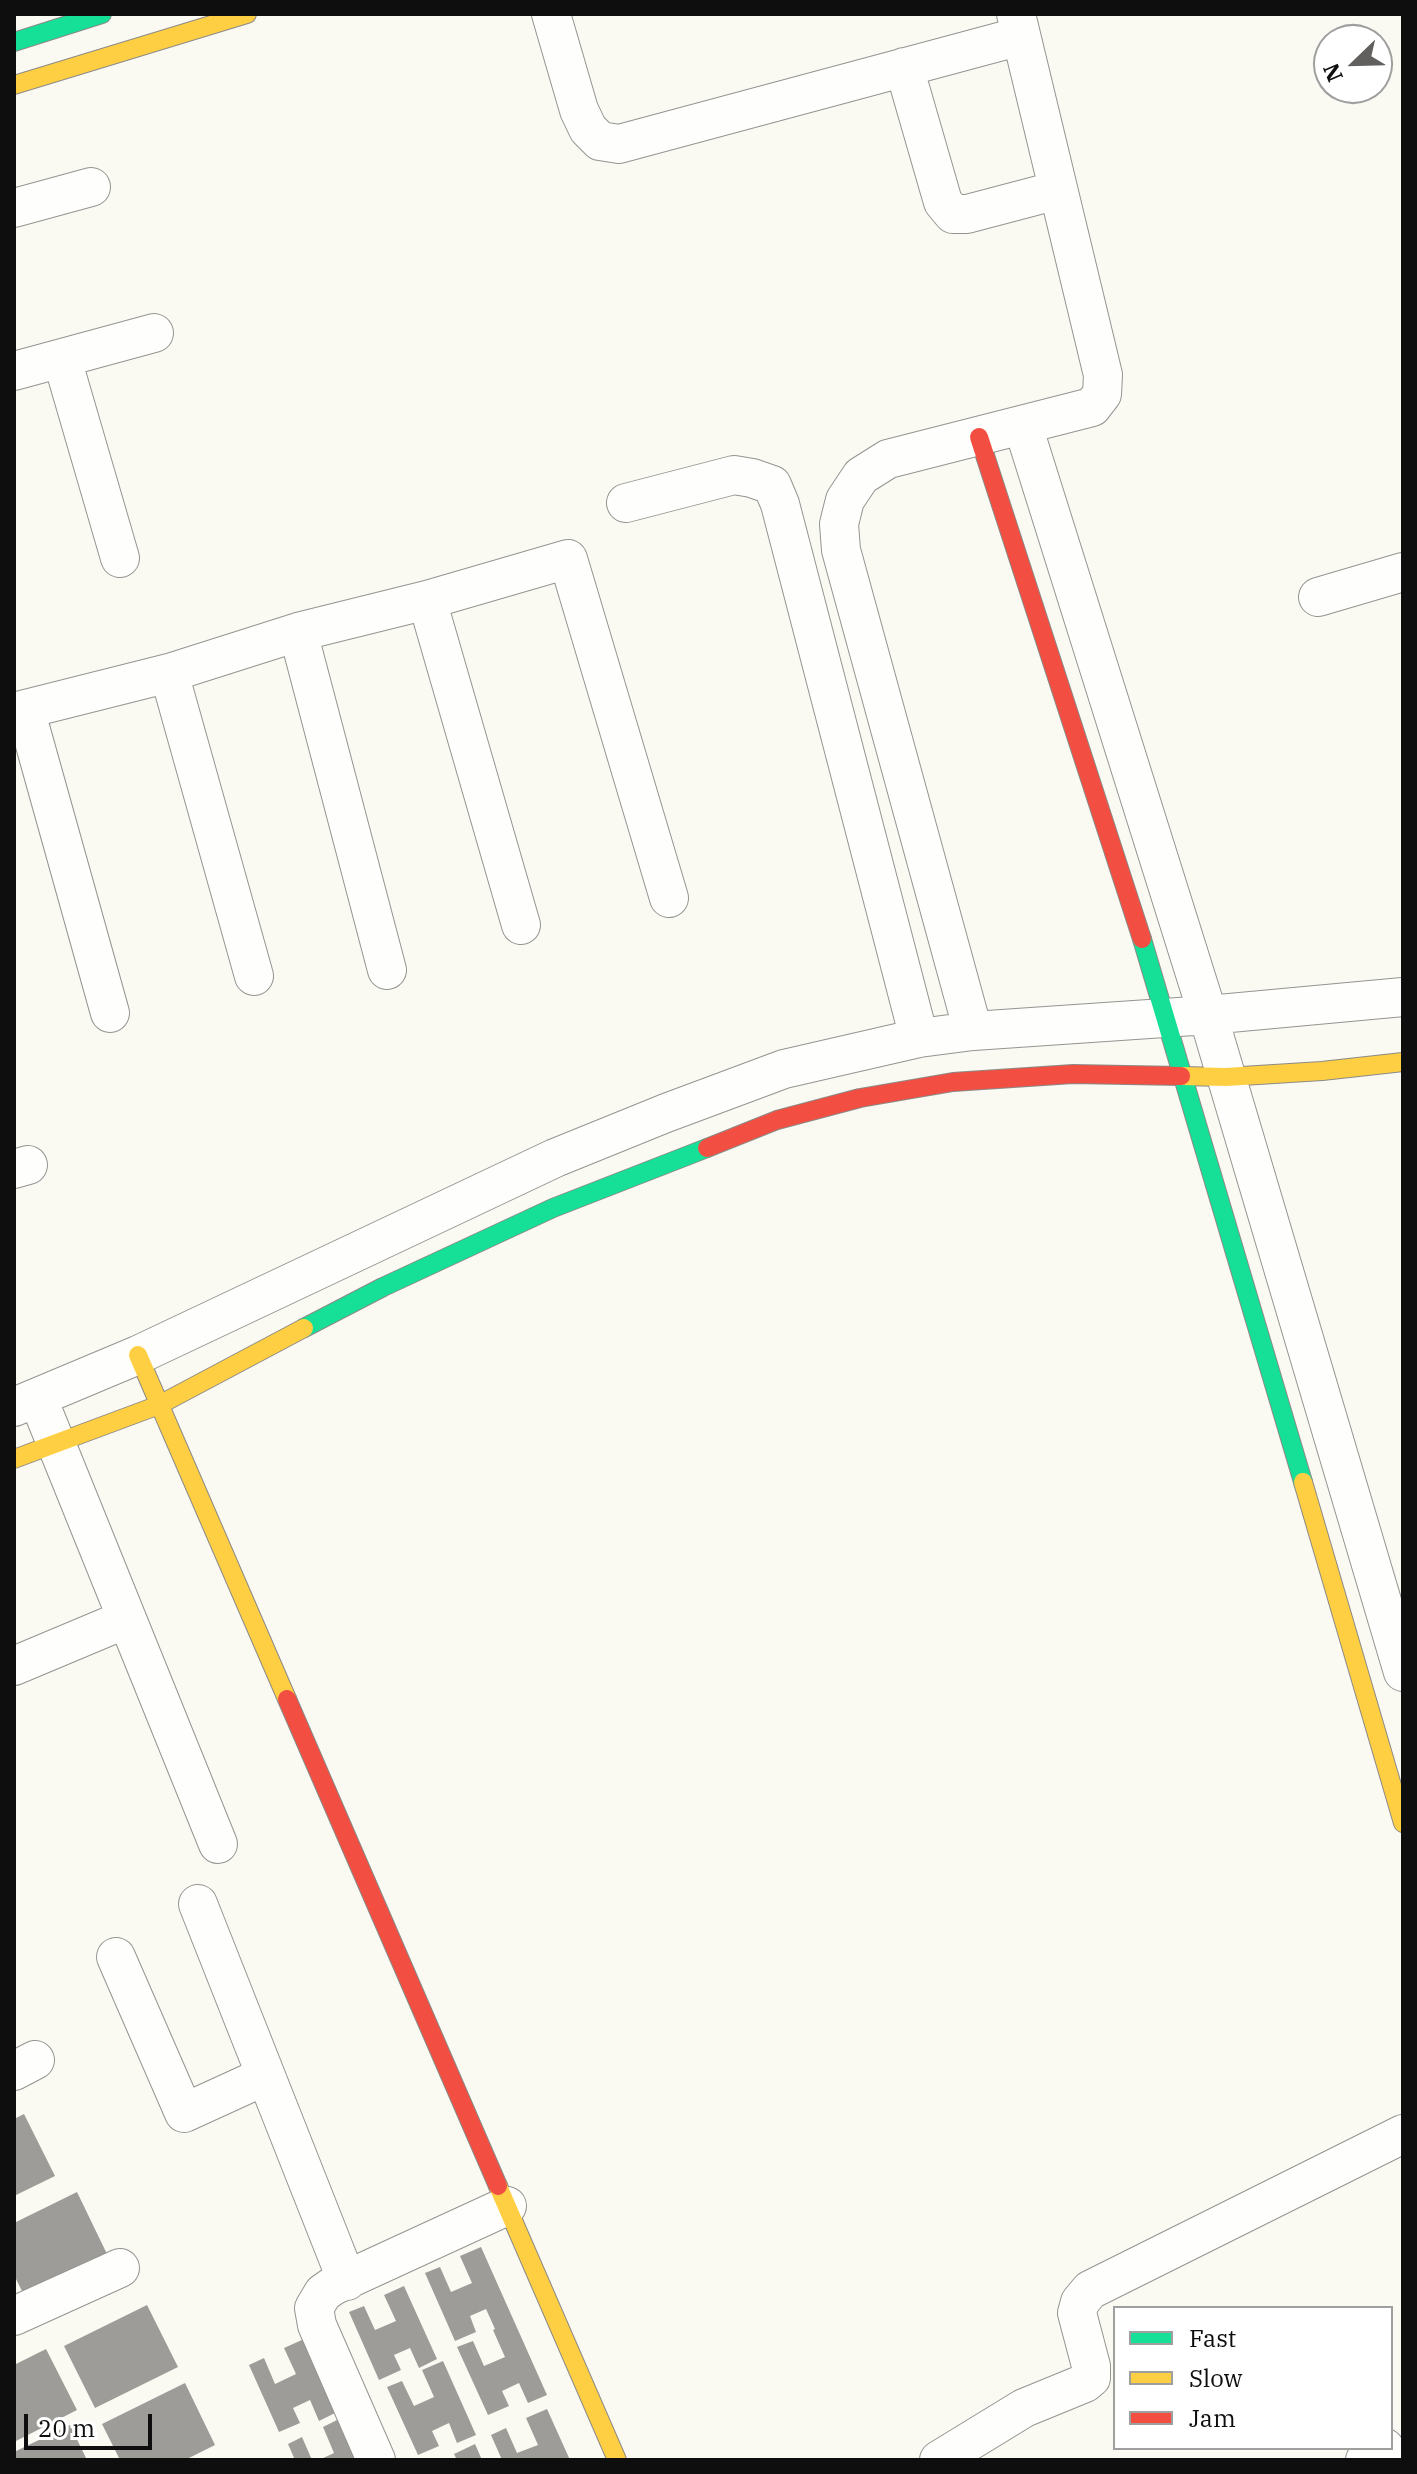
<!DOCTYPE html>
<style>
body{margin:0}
#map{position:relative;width:1417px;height:2474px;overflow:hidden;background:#faf9f2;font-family:"IBM Plex Serif",serif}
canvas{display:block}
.frame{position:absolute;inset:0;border:16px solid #0e0e0e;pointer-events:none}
.legend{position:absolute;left:1113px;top:2306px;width:280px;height:144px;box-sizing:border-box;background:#fff;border:2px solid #9f9f9f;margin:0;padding:10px 14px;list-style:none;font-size:24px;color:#0e0e0e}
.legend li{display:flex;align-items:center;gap:16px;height:40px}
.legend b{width:40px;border:2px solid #9f9f9f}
.north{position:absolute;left:1313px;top:24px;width:80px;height:80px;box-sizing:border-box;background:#fff;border:2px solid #9f9f9f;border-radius:50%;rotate:247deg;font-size:22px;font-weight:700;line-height:32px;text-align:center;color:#0e0e0e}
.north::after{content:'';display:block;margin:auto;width:28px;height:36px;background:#61605e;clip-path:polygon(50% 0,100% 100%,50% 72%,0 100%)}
.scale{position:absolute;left:24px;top:2414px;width:128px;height:36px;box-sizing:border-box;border:4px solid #0e0e0e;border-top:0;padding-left:10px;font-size:24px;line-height:28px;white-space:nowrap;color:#0e0e0e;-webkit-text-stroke:6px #fff;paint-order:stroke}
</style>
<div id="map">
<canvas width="1417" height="2474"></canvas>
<div class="frame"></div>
<ul class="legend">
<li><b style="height:10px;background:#16e098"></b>Fast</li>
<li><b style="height:10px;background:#ffcf43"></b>Slow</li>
<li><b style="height:10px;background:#f24e42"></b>Jam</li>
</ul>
<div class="north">N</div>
<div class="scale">20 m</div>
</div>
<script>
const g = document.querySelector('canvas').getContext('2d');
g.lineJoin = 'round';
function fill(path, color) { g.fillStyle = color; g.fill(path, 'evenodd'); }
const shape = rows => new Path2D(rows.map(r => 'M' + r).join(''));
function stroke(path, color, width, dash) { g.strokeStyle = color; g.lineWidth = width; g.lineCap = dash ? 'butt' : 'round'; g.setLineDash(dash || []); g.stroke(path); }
fill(shape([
 [24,2114,55,2176,14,2196,14,2119],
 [77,2192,107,2254,24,2295,14,2275,14,2223],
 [481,2247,547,2395,528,2403,519,2383,502,2391,509,2406,488,2415,457,2347,473,2341,484,2366,505,2357,493,2330,495,2329,486,2309,470,2316,476,2332,455,2341,425,2273,440,2267,451,2292,472,2283,460,2256],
 [404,2286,437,2359,419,2368,410,2348,394,2355,401,2370,379,2380,349,2312,364,2306,375,2330,396,2321,384,2295],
 [147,2305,178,2367,95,2408,64,2346],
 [304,2339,337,2412,319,2421,310,2400,293,2408,300,2423,279,2432,249,2365,264,2358,275,2384,296,2374,284,2348],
 [46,2349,77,2410,14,2442,14,2365],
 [443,2361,476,2435,457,2443,449,2423,432,2431,439,2446,418,2455,387,2387,402,2381,414,2406,434,2397,422,2370],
 [185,2383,215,2445,185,2460,120,2460,102,2424],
 [547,2409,570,2460,502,2460,491,2435,506,2428,517,2453,538,2445,526,2418],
 [343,2417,362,2460,319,2460,334,2453,323,2427],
 [70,2425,87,2460,14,2460,14,2452],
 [302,2437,312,2460,295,2460,288,2444],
 [475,2444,482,2460,457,2460,454,2454]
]), '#9e9c98');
const street = shape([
 [551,14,579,110,588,129,600,141,619,144,1021,36],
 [904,67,943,202,953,214,967,214,1058,190],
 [14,208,91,187],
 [62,359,120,558],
 [14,371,154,333],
 [1023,426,1208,1015,1403,1672],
 [626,503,734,475,752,478,772,485,780,504,919,1038],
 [1318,597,1403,572],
 [427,600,521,925],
 [298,632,387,970],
 [169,673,254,976],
 [25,709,110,1013],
 [14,712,169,673,298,632,427,600,568,559,669,898],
 [973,1031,841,550,839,524,845,500,861,476,888,459,1092,407,1102,394,1103,375,1016,14],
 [14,1169,28,1165],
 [14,1407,138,1355,555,1158,666,1113,784,1069,919,1038,973,1031,1208,1015,1403,997],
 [45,1416,218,1844],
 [14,1666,126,1619],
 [198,1904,347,2281],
 [116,1957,184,2113,265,2076],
 [14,2071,35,2060],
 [14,2316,120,2268],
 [376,2460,317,2325,314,2308,323,2293,333,2286,507,2206],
 [939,2460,1024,2408,1085,2383,1091,2378,1091,2366,1077,2313,1080,2302,1090,2290,1403,2134],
 [1365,2460,1385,2448]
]);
const fast = shape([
 [14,42,102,14],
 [1142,939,1303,1482],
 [304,1328,383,1287,553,1208,707,1148]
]);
const slow = shape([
 [14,85,247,14],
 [1181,1076,1226,1077,1322,1071,1403,1062],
 [138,1355,287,1699],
 [14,1459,159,1405,304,1328],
 [1303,1482,1403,1823],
 [498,2186,617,2460]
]);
const jam = shape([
 [979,437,1142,939],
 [707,1148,777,1120,860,1098,953,1082,1073,1074,1181,1076],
 [287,1699,498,2186]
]);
stroke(street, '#949491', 40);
stroke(fast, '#8b8a87', 20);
stroke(slow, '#8b8a87', 20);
stroke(jam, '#8b8a87', 20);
stroke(street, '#fefefd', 38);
stroke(fast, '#16e098', 18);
stroke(slow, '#ffcf43', 18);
stroke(jam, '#f24e42', 18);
</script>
